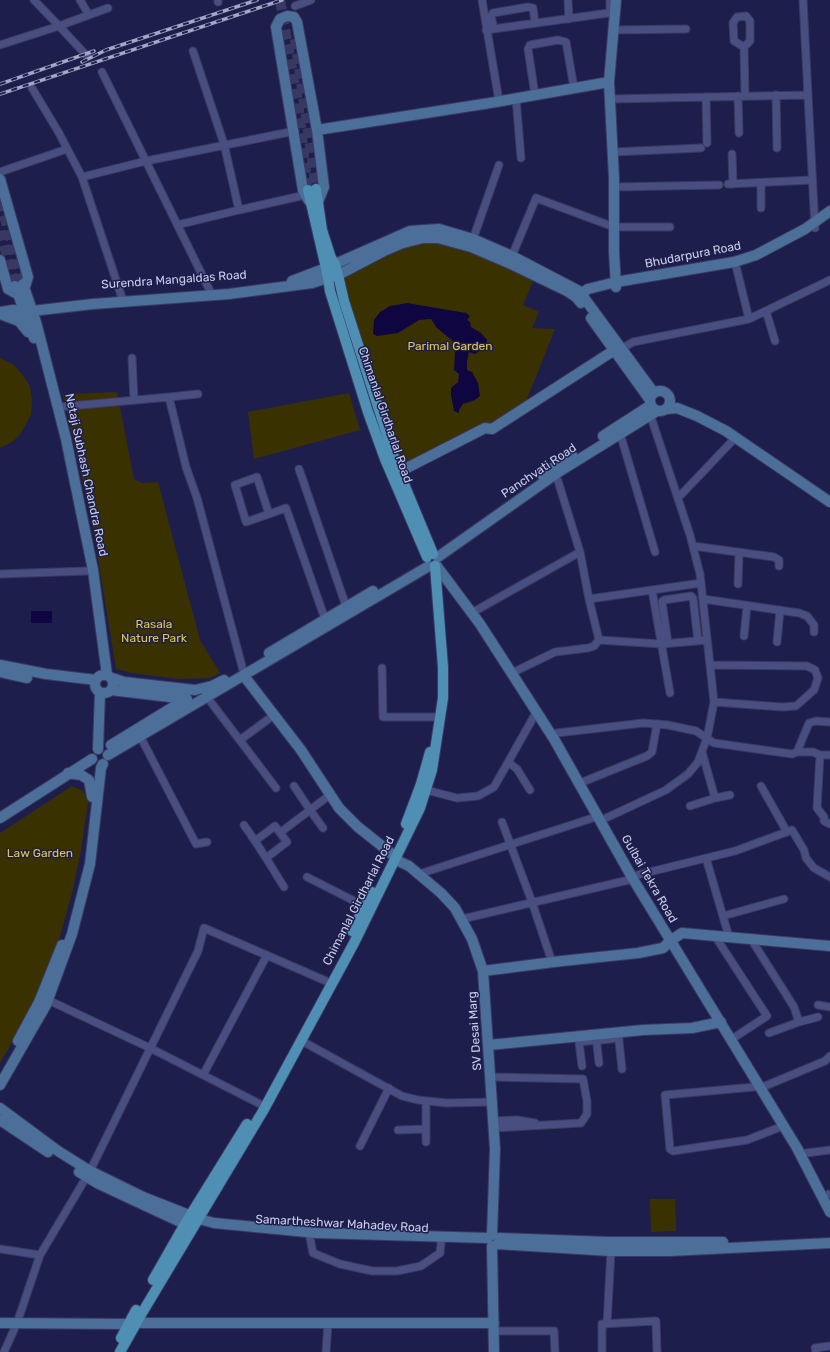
<!DOCTYPE html>
<style>
body{margin:0}
canvas{display:block;background:#1d1e4b}
</style>
<canvas width="830" height="1352"></canvas>
<script>
const g = document.querySelector('canvas').getContext('2d');
g.lineJoin = 'round';
function fill(path, color) { g.fillStyle = color; g.fill(path, 'evenodd'); }
const shape = rows => new Path2D(rows.map(r => 'M' + r).join(''));
function stroke(path, color, width, dash) { g.strokeStyle = color; g.lineWidth = width; g.lineCap = dash ? 'butt' : 'round'; g.setLineDash(dash || []); g.stroke(path); }
function label(font, color, halo, rows, align = 'center') {
  g.font = font + ' Rubik,sans-serif'; g.lineWidth = 3; g.setLineDash([]); g.textBaseline = 'middle'; g.strokeStyle = halo; g.fillStyle = color; for (const [text, x, y, turn = 0] of rows) {
    g.save(); g.translate(x, y); g.rotate((+turn || 0) * Math.PI / 180); g.textAlign = isNaN(turn) ? turn : align; if (halo) g.strokeText(text, 0, 0); g.fillText(text, 0, 0); g.restore();
  }
}
fill(shape([
 [441,240,509,268,533,281,523,305,539,312,532,328,555,329,525,404,492,425,489,423,409,464,400,465,349,308,343,281,345,276,404,243],
 [0,358,14,365,23,375,30,387,32,400,31,414,22,432,12,442,0,448],
 [117,392,134,479,142,483,158,482,200,640,220,673,210,678,179,679,132,673,116,669,94,533,63,394],
 [349,393,360,430,254,459,248,412],
 [72,786,83,791,87,797,88,803,81,850,73,889,60,936,41,985,28,1015,0,1063,0,833],
 [650,1199,675,1199,676,1231,651,1232]
]), '#3a3100');
fill(shape([
 [407,303,466,313,470,316,467,320,470,322,471,327,481,333,487,340,487,346,475,354,469,352,467,361,467,370,472,372,478,383,480,396,475,400,463,404,459,410,459,413,454,411,451,395,451,388,458,382,459,374,454,370,455,353,453,341,437,328,431,319,419,320,398,333,377,336,373,334,374,320,380,312,390,306],
 [31,611,52,611,52,623,31,623]
]), '#0f0641');
stroke(shape([
 [0,201,23,284],
 [0,231,15,286]
]), '#373963', 10, [10, 5]);
stroke(shape([
 [280,0,298,102,308,190],
 [295,39,316,189]
]), '#373963', 10, [10, 5]);
const street = shape([
 [34,0,59,26,89,15,80,0],
 [218,0,218,2],
 [482,0,499,101],
 [568,0,569,19],
 [803,0,815,228],
 [295,6,311,0],
 [610,13,610,0],
 [89,15,108,8],
 [494,29,491,16,493,13,528,7,533,8,535,23],
 [486,30,616,12],
 [614,30,686,29],
 [0,45,59,26,87,56],
 [744,47,734,41,733,23,737,17,746,16,750,21,750,41,744,47,745,96],
 [193,51,224,144,239,210,305,195],
 [102,72,210,291],
 [32,88,59,133,82,177,123,301],
 [535,95,528,49,530,45,558,40,566,42,574,88],
 [776,95,777,148],
 [738,96,739,133],
 [706,97,707,143],
 [516,98,521,158],
 [610,99,808,95],
 [613,152,701,148],
 [732,154,733,184],
 [0,172,67,149],
 [82,177,146,161,295,131],
 [761,183,761,208],
 [728,184,812,180],
 [614,187,719,185],
 [177,225,239,210],
 [473,239,499,165],
 [512,256,536,198,614,227,670,227],
 [735,262,749,319],
 [766,311,775,341],
 [621,349,633,342,749,319,830,280],
 [132,358,134,400],
 [169,397,198,394],
 [59,407,169,397,186,467,197,498,243,670],
 [620,433,655,552],
 [299,469,346,606],
 [554,475,558,481,580,552],
 [678,498,735,438],
 [269,514,257,477,235,485,246,522,269,514,286,508,325,619],
 [693,546,774,557,779,560,779,566],
 [0,574,87,571],
 [701,583,589,599,599,640,662,644,707,640],
 [738,584,739,552],
 [652,590,670,693],
 [703,599,799,613,807,616,811,621,814,625,814,632],
 [475,611,580,552,589,599],
 [744,636,747,606],
 [777,642,780,610],
 [668,643,662,602,664,600,691,596,693,598,698,641],
 [711,665,807,666,815,670,818,678,814,690,796,706,782,707,714,702],
 [382,668,383,717,436,717],
 [516,671,555,652,588,648,594,646,599,640],
 [207,697,276,788],
 [557,733,643,723,668,725,696,731,714,743,792,754,797,752,809,723,816,721,830,722],
 [140,736,196,844,207,842],
 [240,740,274,715],
 [702,752,715,798,730,795],
 [797,752,813,752,820,755,817,808,824,817,824,821,830,824],
 [820,755,830,755],
 [508,762,517,769,530,790],
 [585,781,647,756,652,752,657,724],
 [294,786,310,810,331,794],
 [761,786,787,832],
 [426,790,457,798,478,796,494,787,537,711],
 [690,806,715,798],
 [606,818,666,790,688,774,698,762,707,738,714,702,700,574,690,535,650,414],
 [502,822,532,902,552,962],
 [244,825,255,841],
 [275,826,287,842,266,858,255,841,275,826],
 [281,832,310,810,323,828],
 [266,858,284,887],
 [706,858,729,937],
 [419,874,599,816],
 [637,875,735,851,792,830,804,850,806,858,814,868,830,877],
 [307,877,364,906],
 [723,916,784,899],
 [462,919,633,879],
 [715,936,767,1016,735,1037],
 [751,939,794,1007,799,1022,769,1033],
 [48,1000,150,1048,260,1104],
 [818,1005,830,1007],
 [799,1022,818,1017],
 [618,1032,622,1069],
 [596,1037,599,1063],
 [601,1040,619,1038],
 [302,1041,402,1096,418,1100,447,1103,493,1102],
 [582,1066,579,1042,597,1040],
 [203,1075,267,955],
 [491,1077,583,1079,587,1101,587,1114,581,1123,493,1128],
 [493,1121,517,1120,535,1123],
 [783,1126,747,1140,673,1151,670,1149,665,1095,765,1086,825,1061,830,1056],
 [398,1130,426,1129],
 [426,1142,426,1101],
 [360,1146,389,1088],
 [806,1153,830,1150],
 [829,1194,830,1194],
 [310,1238,313,1253,340,1264,372,1271,397,1271,421,1266,440,1253,441,1242],
 [0,1249,40,1255],
 [607,1324,611,1251],
 [494,1331,554,1331,555,1352],
 [4,1352,17,1323,40,1255,90,1171,198,951,204,928,326,981],
 [326,1352,328,1323],
 [602,1352,602,1324,656,1321,657,1352],
 [816,1352,815,1348,830,1346]
]);
const secondary = shape([
 [317,130,490,103,609,82],
 [0,179,28,277,24,290],
 [309,201,303,190,276,27,280,19,287,16,294,17,297,22,317,130,324,187,318,202],
 [0,260,8,289,17,294],
 [335,264,410,231,439,229,473,239,512,256,579,291,654,393],
 [338,275,384,251,403,243,423,238,438,238,471,247,513,265,567,291,576,297,581,303],
 [292,281,326,268],
 [23,284,36,322,66,439,93,570,107,675],
 [15,286,34,338],
 [616,287,614,252,614,178,609,82,616,0],
 [576,297,588,289,616,282,734,262,756,255,805,229,830,211],
 [0,312,13,310,23,312,93,304,229,294,312,283,328,278],
 [0,314,19,321,28,332],
 [591,318,650,400],
 '650 401a10 10 0 1 1 20 0a10 10 0 1 1-20 0Z',
 [667,409,677,408,697,416,726,431,830,502],
 [603,436,651,405],
 [399,472,485,428,492,429,613,351],
 [542,475,572,455],
 [438,557,557,473,657,411],
 [436,565,480,624,554,739,633,879,797,1148,830,1212],
 [269,653,373,591],
 [0,665,46,674,96,680],
 [0,672,27,678],
 '95 684a9 9 0 1 1 18 0a9 9 0 1 1-18 0Z',
 [244,676,301,750,339,808,358,827,392,854],
 [112,678,124,682,195,690,212,686,224,680],
 [111,690,187,699],
 [111,745,186,699],
 [98,749,100,692],
 [108,755,429,566],
 [68,773,81,775,89,780,92,797],
 [0,818,92,759],
 [396,860,409,866,441,893,455,908,472,939,483,971,495,1149,492,1235],
 [483,971,562,961,638,953,663,948,670,941,682,933,830,946],
 [18,1041,39,1002,62,945],
 [489,1045,643,1030,692,1028,721,1022],
 [0,1085,46,1005,72,934,90,864,101,768,103,764],
 [0,1108,58,1151,90,1171,143,1197,199,1219,214,1223,317,1233,488,1238],
 [0,1120,48,1152],
 [79,1172,97,1183,131,1199,185,1224,193,1224],
 [499,1238,607,1242,723,1242],
 [497,1244,611,1251,670,1251,830,1243],
 [492,1246,494,1352],
 [0,1323,128,1324],
 [136,1323,494,1323]
]);
const primary = shape([
 [316,189,322,230,331,258,335,264,338,275,328,278,326,268,335,264],
 [308,190,326,268],
 [338,275,344,301,399,472,433,554],
 [328,278,330,291,368,412,385,459,427,557],
 [406,824,421,784,430,752],
 [352,931,372,892],
 [153,1280,185,1224,247,1124],
 [121,1338,136,1310],
 [120,1352,142,1313,263,1111,354,943,420,808,432,770,443,698,443,667,435,566]
]);
stroke(street, '#3b3a61', 9);
stroke(secondary, '#3b3a61', 12);
stroke(primary, '#3b3a61', 12);
stroke(street, '#494e80', 7);
stroke(secondary, '#4c6f9a', 10);
stroke(primary, '#508fb4', 10);
const rail = shape([
 [82,62,106,50,257,0],
 [0,84,94,51],
 [0,94,282,0]
]);
stroke(rail, '#a2a6c7', 3.5);
stroke(rail, '#1d1e4b', 2, [6]);
label('12px', '#cacfed', '#1d1e4b', [
 ["Bhudarpura Road",693,255,-11],
 ["Surendra Mangaldas Road",174,280,-4],
 ["Chimanlal Girdharlal Road",385,415,71],
 ["Panchvati Road",539,471,-34],
 ["Netaji Subhash Chandra Road",86,475,78],
 ["Gulbai Tekra Road",649,879,60],
 ["Chimanlal Girdharlal Road",359,901,-63],
 ["SV Desai Marg",475,1031,-94],
 ["Samartheshwar Mahadev Road",342,1224,3]
]);
label('12px', '#e6cb38', '#1d1e4b', [
 ["Parimal Garden",450,347],
 ["Rasala",154,625],
 ["Nature Park",154,639],
 ["Law Garden",40,854]
]);
</script>
